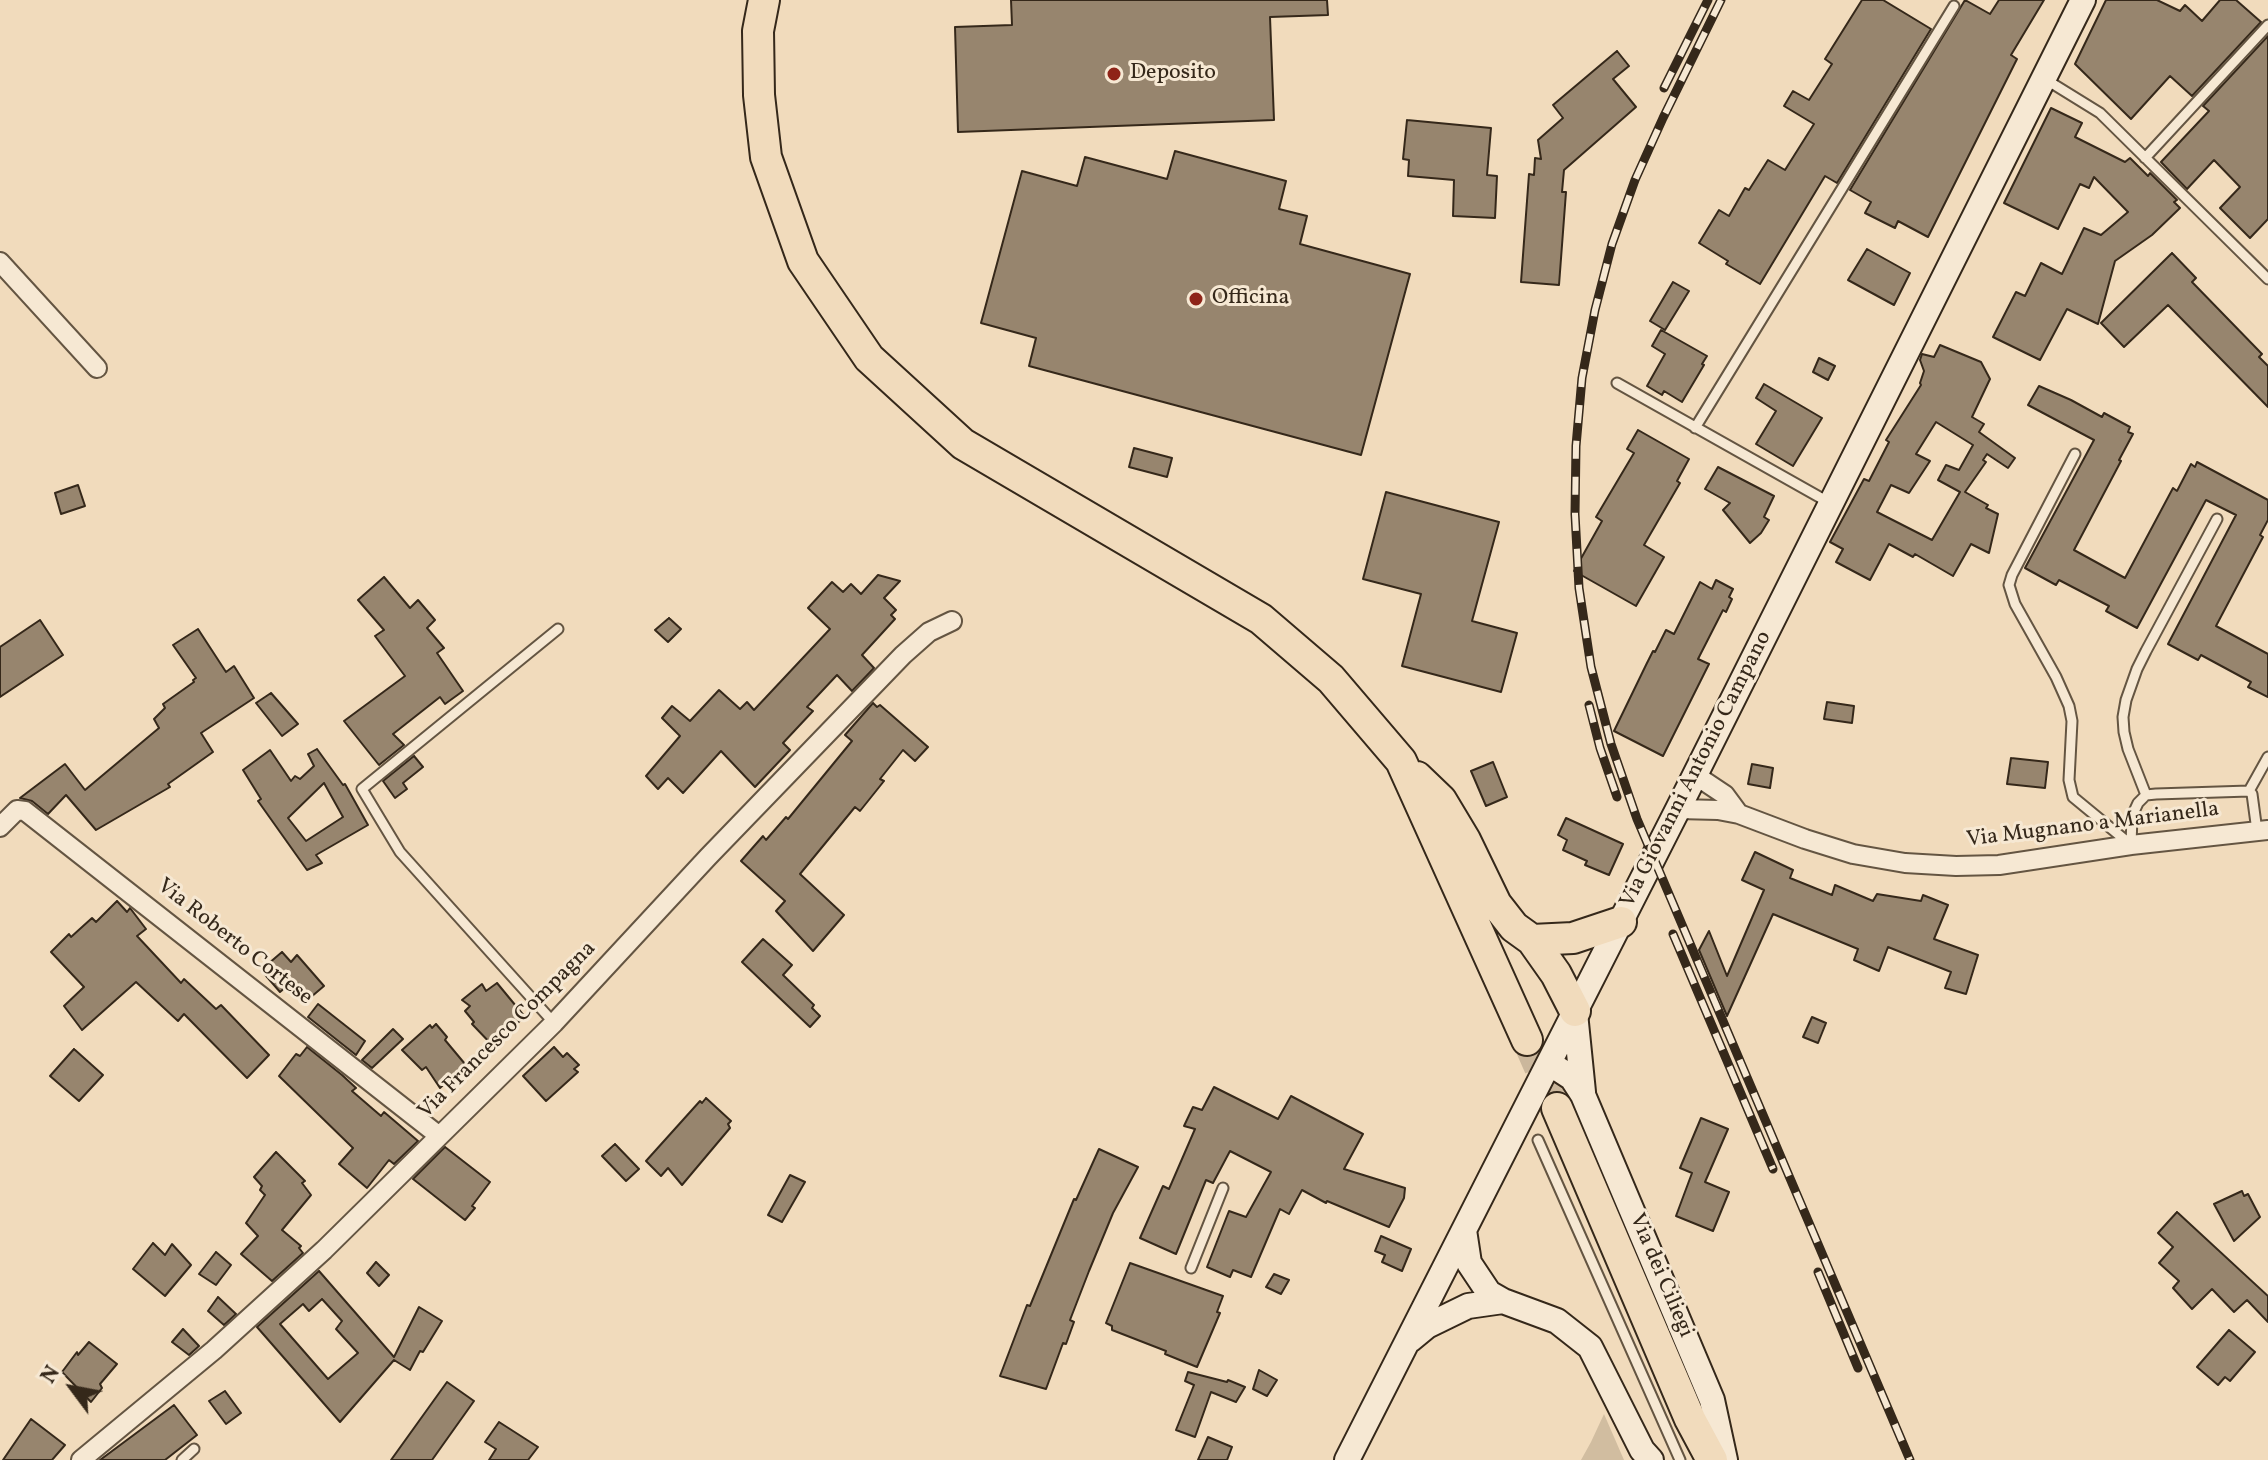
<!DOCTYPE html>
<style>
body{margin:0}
#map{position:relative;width:2268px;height:1460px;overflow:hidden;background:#f1dbbc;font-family:Vollkorn,serif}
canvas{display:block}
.north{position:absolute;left:32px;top:1348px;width:80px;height:80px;-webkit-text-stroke:6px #f6e8d3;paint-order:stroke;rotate:302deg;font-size:22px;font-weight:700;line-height:32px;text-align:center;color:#35281a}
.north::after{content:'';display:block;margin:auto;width:28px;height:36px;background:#35281a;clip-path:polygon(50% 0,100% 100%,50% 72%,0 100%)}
</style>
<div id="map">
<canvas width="2268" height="1460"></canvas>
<div class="north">N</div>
</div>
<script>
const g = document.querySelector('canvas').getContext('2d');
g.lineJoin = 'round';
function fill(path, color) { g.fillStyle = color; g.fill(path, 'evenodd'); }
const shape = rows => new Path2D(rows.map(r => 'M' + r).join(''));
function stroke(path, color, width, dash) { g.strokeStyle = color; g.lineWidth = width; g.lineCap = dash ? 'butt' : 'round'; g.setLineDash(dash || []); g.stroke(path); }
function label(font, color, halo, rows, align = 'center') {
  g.font = font + ' Vollkorn,serif'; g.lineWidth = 6; g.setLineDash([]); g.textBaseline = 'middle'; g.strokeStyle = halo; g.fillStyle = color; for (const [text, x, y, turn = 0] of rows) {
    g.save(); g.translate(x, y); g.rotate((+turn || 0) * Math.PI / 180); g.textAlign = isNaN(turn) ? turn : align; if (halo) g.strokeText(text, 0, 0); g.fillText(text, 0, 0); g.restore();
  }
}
fill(shape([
 [1604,1414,1624,1460,1581,1460,1591,1442]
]), '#d1bda0');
const building = shape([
 [1011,0,1327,0,1328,15,1270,17,1274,120,958,132,955,27,1012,25,1011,0],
 [1862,0,1883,0,1931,29,1837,183,1825,176,1760,284,1726,264,1728,261,1699,243,1719,210,1729,216,1745,188,1749,190,1768,160,1785,170,1814,124,1784,106,1793,91,1809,100,1832,64,1825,59,1862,0],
 [1965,0,1990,14,1999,0,2044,0,2011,55,2017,59,1928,237,1898,221,1895,228,1865,213,1871,202,1850,190,1965,0],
 [2106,0,2157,0,2180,11,2185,5,2202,21,2220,0,2236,0,2261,22,2192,96,2170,76,2131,119,2075,64,2106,0],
 [2268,36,2268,219,2250,238,2220,208,2240,187,2214,160,2187,189,2161,162,2209,111,2203,106,2268,36],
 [1617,51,1629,66,1613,79,1636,107,1564,170,1562,192,1566,192,1559,285,1521,282,1529,174,1534,175,1535,158,1541,159,1538,140,1563,118,1553,105,1617,51],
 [2051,108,2082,123,2075,137,2125,162,2130,158,2148,176,2150,173,2177,200,2174,202,2180,208,2152,235,2115,261,2098,324,2067,309,2040,360,1993,337,2016,292,2025,296,2041,263,2062,274,2084,228,2101,235,2128,212,2094,177,2089,188,2080,184,2058,229,2004,203,2051,108],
 [1407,120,1491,128,1487,175,1497,176,1495,218,1453,216,1454,180,1408,176,1409,160,1403,159,1407,120],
 [1175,151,1286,181,1279,209,1307,216,1300,244,1410,274,1361,455,1029,366,1036,338,981,323,1022,171,1077,186,1085,157,1167,179,1175,151],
 [1867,249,1910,273,1894,305,1848,280,1867,249],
 [2172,253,2196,278,2192,282,2262,354,2259,357,2268,366,2268,407,2168,305,2124,347,2101,323,2172,253],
 [1673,282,1689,291,1665,330,1650,321,1673,282],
 [1661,330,1707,356,1702,364,1704,365,1682,402,1664,391,1662,395,1647,386,1665,354,1652,346,1661,330],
 [1940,345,1981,362,1990,379,1972,417,1984,424,1979,432,2015,458,2008,468,1987,454,1983,460,1986,462,1965,492,1988,505,1986,508,1998,514,1989,553,1971,544,1953,576,1915,554,1913,557,1889,544,1870,580,1836,562,1843,549,1830,542,1864,479,1869,481,1889,442,1886,440,1921,385,1920,383,1924,371,1920,360,1922,354,1934,357,1940,345],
 [1936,422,1973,445,1959,470,1946,465,1938,480,1960,492,1932,540,1877,512,1891,485,1909,493,1930,461,1916,454,1936,422],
 [1819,358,1835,366,1828,380,1813,372,1819,358],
 [1764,384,1822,418,1793,466,1756,444,1776,411,1756,398,1764,384],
 [2039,386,2071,400,2102,417,2104,413,2130,427,2128,432,2133,434,2119,460,2121,461,2074,550,2125,578,2173,488,2177,491,2191,464,2195,467,2197,462,2268,500,2268,520,2260,535,2263,537,2216,626,2268,654,2268,697,2248,687,2251,682,2201,655,2198,660,2168,644,2236,515,2206,500,2137,628,2106,611,2109,606,2059,580,2056,585,2025,568,2094,440,2028,405,2039,386],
 [1638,430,1689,459,1677,481,1680,483,1644,545,1664,557,1636,606,1574,571,1602,521,1596,517,1634,453,1627,449,1638,430],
 [1134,448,1172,458,1167,477,1129,467,1134,448],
 [1718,467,1774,496,1764,517,1769,520,1761,533,1750,543,1723,510,1730,503,1705,489,1718,467],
 [78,485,85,506,61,514,55,493,78,485],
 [1386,492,1499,522,1472,621,1517,633,1501,692,1402,666,1421,594,1363,579,1386,492],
 [878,575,900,581,884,598,896,610,891,615,895,619,862,655,874,668,852,691,837,675,807,707,813,711,783,743,790,750,755,787,721,751,683,793,668,778,658,789,646,776,680,736,662,718,672,706,690,721,719,690,740,709,747,702,754,710,830,629,808,608,832,582,843,592,851,584,861,594,878,575],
 [384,577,410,608,418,600,435,620,427,628,444,648,437,653,463,691,445,704,440,697,393,734,404,745,379,765,344,721,405,676,375,636,384,630,358,600,384,577],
 [1716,580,1733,589,1729,597,1732,599,1726,612,1723,610,1698,659,1709,664,1663,756,1614,731,1646,665,1653,651,1655,652,1666,630,1674,634,1700,582,1712,589,1716,580],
 [669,618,681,629,668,642,655,630,669,618],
 [40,620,63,655,0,697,0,647,40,620],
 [198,629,226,672,234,666,254,698,201,733,213,752,168,784,170,787,96,830,66,795,48,814,32,801,20,798,65,764,85,790,159,728,154,719,165,708,163,704,194,682,193,680,196,678,173,645,198,629],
 [271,693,298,724,282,736,256,703,271,693],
 [1827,702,1854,706,1852,723,1824,719,1827,702],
 [873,703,877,707,880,705,928,747,915,761,903,750,880,779,884,781,860,811,855,807,800,874,844,915,813,951,776,911,785,901,741,861,763,836,766,840,786,817,788,819,852,741,845,735,873,703],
 [317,749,343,785,345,784,368,825,316,855,322,863,307,870,258,801,261,799,243,770,270,750,291,781,295,776,300,779,314,766,308,754,317,749],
 [324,783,343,817,306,841,288,818,324,783],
 [414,756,423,767,403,783,407,789,395,798,383,781,414,756],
 [2011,758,2048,762,2045,788,2007,784,2011,758],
 [1493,762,1507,797,1486,806,1471,771,1493,762],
 [1752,764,1773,768,1770,788,1748,784,1752,764],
 [1566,818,1623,844,1609,875,1585,865,1587,861,1563,850,1567,840,1558,835,1566,818],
 [1755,852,1793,870,1790,878,1832,895,1835,885,1873,901,1877,894,1921,901,1923,895,1948,905,1934,939,1978,955,1966,994,1945,988,1951,972,1888,947,1879,971,1854,960,1858,949,1773,914,1727,1016,1699,950,1709,931,1727,976,1764,890,1742,880,1755,852],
 [117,901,127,912,130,908,146,929,137,936,181,983,184,979,216,1009,221,1005,269,1055,247,1078,184,1014,178,1021,136,982,82,1030,64,1006,84,987,51,952,69,934,71,937,92,918,96,922,117,901],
 [763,939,792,965,783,975,814,1005,812,1008,820,1016,810,1027,742,962,763,939],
 [282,952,291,962,297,955,324,986,311,997,294,980,280,992,261,970,282,952],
 [497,983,525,1017,506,1032,507,1034,494,1047,472,1024,474,1022,465,1011,470,1006,462,1000,482,984,486,991,497,983],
 [318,1004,365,1041,356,1055,308,1017,318,1004],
 [1812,1017,1826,1023,1818,1043,1803,1037,1812,1017],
 [436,1024,447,1037,445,1040,465,1064,440,1088,426,1067,422,1070,402,1050,430,1025,432,1028,436,1024],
 [393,1029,403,1039,372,1068,362,1060,393,1029],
 [307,1047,342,1075,356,1088,352,1091,381,1116,384,1112,418,1141,394,1164,389,1160,367,1188,339,1164,353,1148,279,1076,296,1054,300,1056,307,1047],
 [554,1047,563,1057,567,1053,579,1065,574,1069,578,1072,546,1101,523,1076,554,1047],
 [74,1049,103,1075,79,1101,50,1076,74,1049],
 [1214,1087,1278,1119,1291,1096,1363,1134,1344,1169,1405,1188,1404,1198,1389,1227,1327,1201,1326,1203,1302,1190,1289,1214,1280,1209,1251,1277,1233,1270,1230,1277,1207,1267,1229,1211,1246,1217,1271,1172,1230,1151,1213,1183,1206,1180,1176,1254,1140,1238,1163,1186,1169,1189,1195,1129,1184,1126,1193,1107,1202,1110,1214,1087],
 [706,1098,731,1121,728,1124,730,1128,682,1185,668,1168,661,1176,646,1161,700,1101,702,1103,706,1098],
 [1701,1118,1728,1129,1705,1182,1729,1192,1713,1231,1676,1216,1692,1173,1680,1168,1701,1118],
 [615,1144,639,1169,626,1181,602,1156,615,1144],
 [445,1147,490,1182,472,1206,475,1208,465,1220,413,1179,445,1147],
 [1099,1149,1138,1167,1113,1213,1089,1271,1070,1320,1074,1322,1066,1344,1063,1343,1046,1389,1000,1376,1027,1305,1030,1306,1074,1199,1076,1200,1099,1149],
 [276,1152,305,1181,302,1183,311,1195,282,1230,301,1246,299,1248,303,1253,272,1281,241,1254,258,1236,246,1223,265,1195,260,1190,262,1186,254,1177,276,1152],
 [790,1175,805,1182,782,1222,768,1215,790,1175],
 [2242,1191,2244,1196,2248,1194,2260,1217,2234,1241,2214,1204,2242,1191],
 [2177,1212,2268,1296,2268,1322,2247,1300,2234,1312,2212,1289,2192,1309,2173,1288,2179,1281,2159,1263,2173,1247,2158,1233,2177,1212],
 [1381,1236,1411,1249,1402,1271,1382,1262,1385,1255,1375,1251,1381,1236],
 [153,1243,165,1255,172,1244,191,1265,165,1296,133,1269,153,1243],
 [216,1252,231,1265,216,1285,199,1274,216,1252],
 [376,1262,389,1275,379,1286,367,1273,376,1262],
 [1130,1263,1223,1296,1217,1312,1220,1313,1197,1367,1165,1354,1166,1351,1112,1330,1112,1326,1106,1323,1130,1263],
 [319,1271,394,1357,419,1307,442,1321,423,1352,420,1351,410,1370,394,1360,340,1422,257,1327,319,1271],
 [322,1299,342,1321,336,1329,358,1353,328,1379,280,1324,303,1304,309,1311,322,1299],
 [1274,1274,1289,1280,1281,1294,1266,1287,1274,1274],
 [218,1297,236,1314,224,1325,208,1311,218,1297],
 [183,1329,199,1346,189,1355,172,1342,183,1329],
 [2229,1330,2255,1352,2230,1381,2225,1377,2218,1385,2197,1367,2229,1330],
 [89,1342,117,1364,100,1384,102,1388,91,1402,62,1372,77,1352,78,1355,89,1342],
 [1259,1370,1277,1380,1267,1396,1253,1389,1259,1370],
 [1188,1372,1227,1382,1228,1380,1245,1387,1236,1402,1211,1392,1195,1437,1176,1430,1194,1385,1185,1381,1188,1372],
 [447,1382,474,1401,432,1460,391,1460,447,1382],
 [225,1391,241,1413,226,1424,209,1401,225,1391],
 [174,1405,197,1435,165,1460,100,1460,174,1405],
 [31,1419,65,1445,52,1460,3,1460,31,1419],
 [499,1422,538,1447,528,1460,489,1460,496,1449,485,1442,499,1422],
 [1208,1437,1232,1447,1227,1460,1198,1460,1208,1437]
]);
fill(building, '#97856e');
stroke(building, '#35281a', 2);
stroke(shape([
 [1527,1040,1557,1108]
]), '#cbb79c', 30, [30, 15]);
const service = shape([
 [2045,79,2100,113,2268,279],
 [2145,158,2268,25],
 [1617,383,1830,503],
 [1695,428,1954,6],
 [2075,454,2012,575,2009,585,2015,604,2056,677,2069,706,2072,721,2069,780,2073,797,2130,844],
 [2249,791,2268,757],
 [2146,795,2128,749,2124,732,2123,717,2126,700,2137,669,2146,651,2217,519],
 [2131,845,2132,816,2138,803,2146,795,2156,794,2249,791,2252,794,2257,831],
 [554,1023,400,852,362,789,558,629],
 [1538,1140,1680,1460],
 [1191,1268,1223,1188],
 [182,1460,194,1449]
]);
const minor = shape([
 [0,262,97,368],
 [1695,775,1725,795,1739,814],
 [1678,809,1718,810,1739,814,1805,839,1853,854,1905,863,1956,866,1999,865,2131,845,2268,830],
 [0,827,17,810,25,811,438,1135],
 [81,1460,214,1350,324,1250,554,1023,708,857,903,655,929,632,952,621]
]);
const secondary = shape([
 [1575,1013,1583,1092],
 [1549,1063,1572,1078,1583,1095,1712,1400,1725,1460],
 [1464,1230,1469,1263,1489,1293,1503,1301,1557,1321,1590,1347,1642,1450,1651,1460],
 [1410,1340,1427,1326,1468,1306,1503,1301],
 [1347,1460,1678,809,2083,0]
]);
const trunk = shape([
 [764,0,758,31,759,95,766,157,803,261,869,358,963,444,1261,619,1331,679,1401,761,1527,1040],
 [1417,777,1441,800,1465,840,1496,904,1514,927,1532,940,1556,974,1575,1011],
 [1532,940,1573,938,1621,922],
 [1557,1108,1690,1419,1712,1460]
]);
stroke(service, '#645542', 13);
stroke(minor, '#645542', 22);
stroke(secondary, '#35281a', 28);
stroke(trunk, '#35281a', 34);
stroke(service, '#f6e8d3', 9);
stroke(minor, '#f6e8d3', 18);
stroke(secondary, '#f6e8d3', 24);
stroke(trunk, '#f1dbbc', 30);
const rail = shape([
 [1721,0,1663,118,1635,180,1612,244,1595,310,1582,378,1576,446,1575,514,1579,588,1591,667,1611,744,1637,819,1910,1460],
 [1664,88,1708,0],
 [1589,705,1600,748,1617,797],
 [1673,934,1773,1169],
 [1818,1272,1858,1368]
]);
stroke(rail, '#35281a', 9);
stroke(rail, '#f6e8d3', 6, [18]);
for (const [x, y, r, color] of [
 [1114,74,8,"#8f2418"],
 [1196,299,8,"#8f2418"]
]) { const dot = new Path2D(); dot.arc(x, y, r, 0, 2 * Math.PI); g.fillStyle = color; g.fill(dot); stroke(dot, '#f6e8d3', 3); }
label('22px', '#35281a', '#f6e8d3', [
 ["Deposito",1130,74],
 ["Officina",1212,299]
], 'left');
label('22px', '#35281a', '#f6e8d3', [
 ["Via Giovanni Antonio Campano",1697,770,-63],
 ["Via Mugnano a Marianella",2093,826,-7],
 ["Via Roberto Cortese",234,943,38],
 ["Via Francesco Compagna",508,1031,-45],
 ["Via dei Ciliegi",1660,1276,67]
]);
</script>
